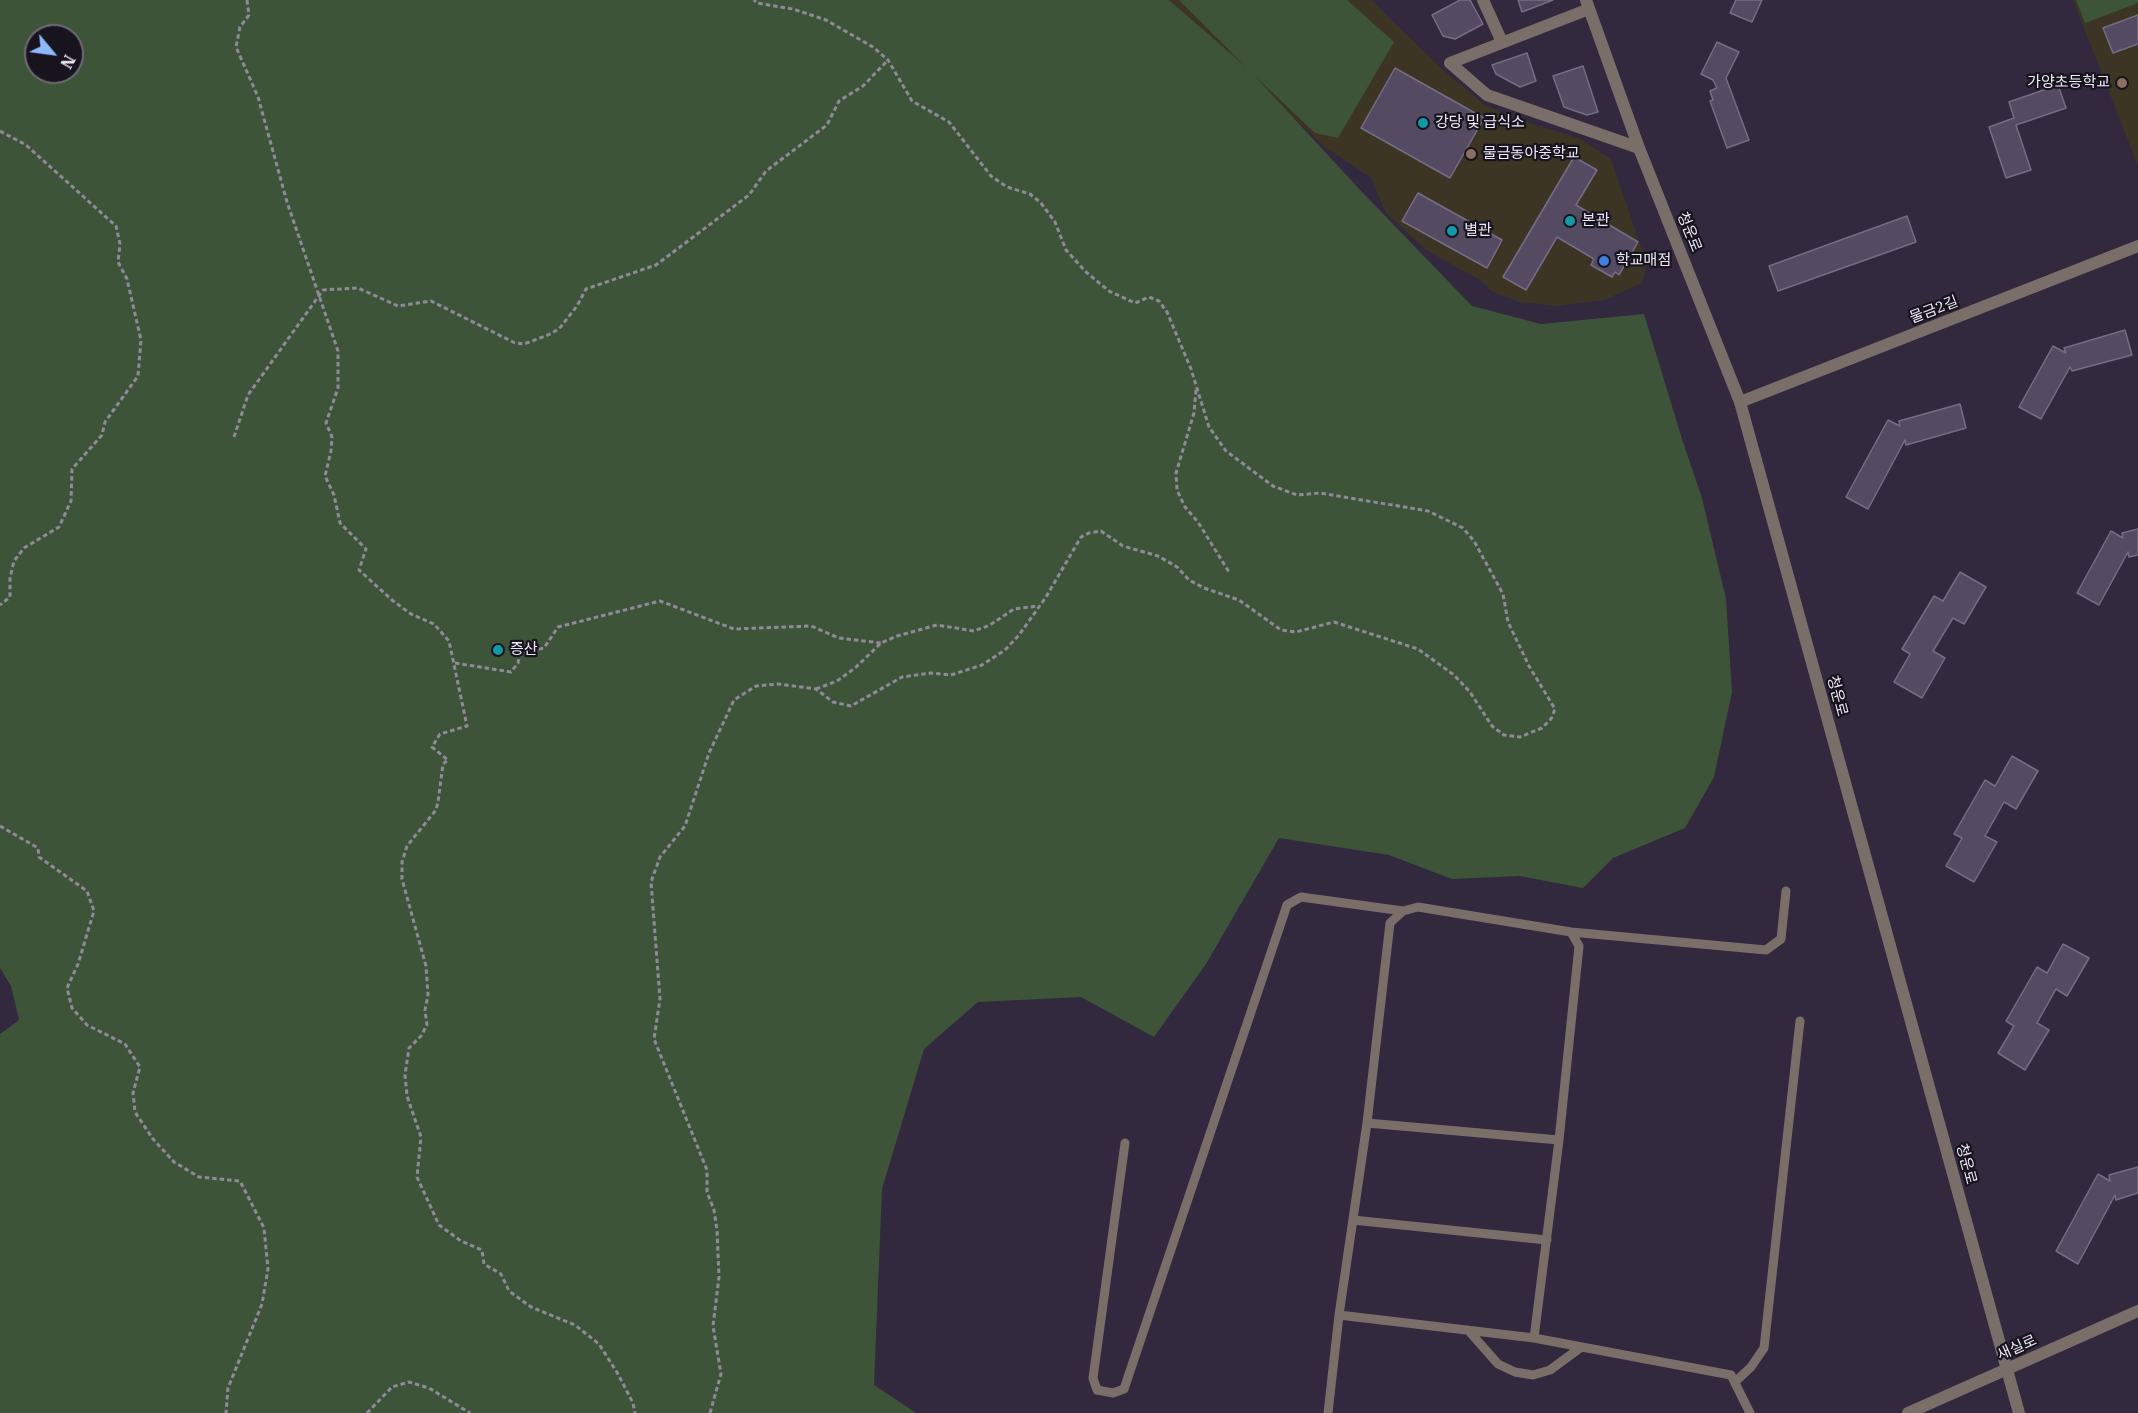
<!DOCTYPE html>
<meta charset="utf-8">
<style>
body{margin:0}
#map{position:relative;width:2138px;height:1413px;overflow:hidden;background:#32293f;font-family:"IBM Plex Serif",serif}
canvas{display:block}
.north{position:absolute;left:24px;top:24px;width:60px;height:60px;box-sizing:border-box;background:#18141e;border:2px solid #6e6975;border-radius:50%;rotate:119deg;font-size:16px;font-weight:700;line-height:24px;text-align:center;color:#eee9f8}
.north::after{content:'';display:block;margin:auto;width:21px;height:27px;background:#8db9fc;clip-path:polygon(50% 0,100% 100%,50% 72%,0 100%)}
</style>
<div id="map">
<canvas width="2138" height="1413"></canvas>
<div class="north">N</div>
</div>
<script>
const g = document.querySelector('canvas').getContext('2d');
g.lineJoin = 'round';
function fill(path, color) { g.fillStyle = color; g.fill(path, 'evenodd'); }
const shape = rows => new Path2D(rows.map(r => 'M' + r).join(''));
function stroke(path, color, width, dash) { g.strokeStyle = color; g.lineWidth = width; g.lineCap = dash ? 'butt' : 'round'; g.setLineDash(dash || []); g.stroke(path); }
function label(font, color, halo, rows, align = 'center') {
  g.font = font + ' "IBM Plex Serif","Noto Sans KR",serif'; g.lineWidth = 4.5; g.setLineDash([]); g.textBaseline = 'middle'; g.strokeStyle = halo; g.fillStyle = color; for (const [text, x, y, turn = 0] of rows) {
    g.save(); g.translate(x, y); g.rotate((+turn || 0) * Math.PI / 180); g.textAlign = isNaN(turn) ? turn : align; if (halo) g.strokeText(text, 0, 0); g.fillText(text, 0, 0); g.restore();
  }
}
fill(shape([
 [1170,0,1371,0,1443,70,1484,104,1508,116,1581,139,1611,159,1643,253,1646,269,1642,283,1604,300,1556,306,1519,302,1491,291,1483,282,1426,250,1386,213,1371,178,1324,146],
 [2073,0,2138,0,2138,166]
]), '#3d3524');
fill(shape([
 [0,0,1169,0,1246,67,1179,0,1347,0,1394,42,1338,138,1315,133,1253,74,1362,192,1472,306,1541,324,1644,314,1682,439,1702,498,1726,599,1732,692,1714,777,1685,828,1613,858,1583,888,1520,876,1452,879,1389,855,1279,838,1206,964,1154,1037,1081,997,978,1002,924,1049,882,1189,874,1385,916,1413,0,1413,0,1034,19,1020,11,986,0,968],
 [36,36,72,36,72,72,36,72],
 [2076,0,2138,0,2138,3,2085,23]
]), '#3d5439');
const building = shape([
 [1460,0,1470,0,1483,24,1455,39,1443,36,1432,15,1460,0],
 [1518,0,1553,0,1522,12,1518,0],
 [1736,0,1762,0,1752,22,1730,13,1736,0],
 [2138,15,2138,44,2113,53,2103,28,2138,15],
 [1717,42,1739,52,1726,78,1749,140,1727,148,1710,101,1713,100,1710,91,1717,88,1713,80,1701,74,1717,42],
 [1527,53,1536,81,1520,87,1496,74,1492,65,1527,53],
 [1583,66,1598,112,1587,115,1564,107,1553,76,1583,66],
 [1395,68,1484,118,1450,178,1361,128,1395,68],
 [2058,85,2066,108,2016,125,2031,170,2006,178,1989,127,2014,118,2009,102,2058,85],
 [1574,157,1597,170,1576,205,1638,242,1619,275,1615,272,1612,277,1591,265,1594,259,1557,237,1526,290,1503,277,1574,157],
 [1418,193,1502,240,1487,268,1402,221,1418,193],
 [1907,216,1916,242,1778,291,1769,266,1907,216],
 [2125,330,2132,355,2072,371,2070,367,2041,419,2019,407,2053,346,2066,353,2064,348,2125,330],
 [1960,404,1966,428,1906,445,1905,440,1868,509,1846,497,1888,420,1900,426,1899,421,1960,404],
 [2138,529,2138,555,2129,557,2128,552,2099,605,2077,593,2111,531,2123,538,2122,533,2138,529],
 [1960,572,1986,587,1964,624,1953,618,1933,651,1945,658,1922,698,1894,682,1910,654,1902,649,1934,596,1943,601,1960,572],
 [2012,756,2038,771,2016,809,2004,802,1985,836,1997,842,1974,882,1946,866,1962,838,1954,834,1985,780,1995,786,2012,756],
 [2063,944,2089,958,2067,996,2056,989,2037,1023,2049,1030,2025,1070,1998,1053,2014,1026,2006,1021,2037,967,2047,973,2063,944],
 [2138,1167,2138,1193,2116,1200,2115,1195,2078,1264,2056,1251,2098,1174,2110,1181,2109,1175,2138,1167]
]);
fill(building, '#544b63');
stroke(building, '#756c85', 1.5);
stroke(shape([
 [247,0,249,15,240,27,236,47,258,97,287,202,338,351,338,388,326,423,332,437,331,451,325,476,334,495,340,523,366,549,359,570,392,600,411,614,434,624,449,641,467,726,440,734,432,747,448,760,443,764,438,802,436,810,407,846,402,862,402,879,426,966,428,995,425,1010,427,1025,421,1036,409,1048,405,1075,407,1096,421,1137,417,1177,439,1225,461,1241,482,1250,484,1264,501,1274,509,1291,531,1307,575,1325,599,1344,618,1374,633,1403,635,1413],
 [0,131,26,145,116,226,120,244,118,262,127,279,141,340,138,376,105,422,102,435,72,469,71,501,59,527,24,548,14,561,10,578,10,597,0,605],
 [1196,390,1194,413,1176,473,1177,490,1185,507,1198,522,1229,572],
 [234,437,248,395,323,290,358,288,398,306,431,301,515,343,524,344,548,335,559,329,577,306,586,289,656,265,749,195,766,171,827,125,839,101,863,86,888,60],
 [455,663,511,672,518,663,520,653,544,648,558,627,660,601,734,629,811,626,839,638,881,643],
 [816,689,837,681,855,668,881,643,897,636,937,625,974,631,990,625,1014,609,1038,606],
 [0,826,38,848,39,857,87,891,94,911,78,964,67,988,72,1008,87,1025,125,1044,140,1067,133,1093,135,1112,153,1139,174,1162,199,1177,240,1181,264,1228,268,1269,262,1304,228,1388,226,1413],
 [367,1413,392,1387,409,1382,429,1388,470,1413],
 [710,1413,721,1374,713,1326,719,1277,717,1230,714,1210,707,1192,707,1170,654,1039,660,999,651,882,660,857,685,826,709,753,734,700,756,686,778,684,816,689,833,702,851,706,902,677,931,673,951,675,982,665,1005,650,1019,635,1046,597,1081,537,1089,533,1101,531,1123,546,1158,556,1177,567,1189,580,1204,588,1239,600,1281,630,1296,632,1334,622,1418,649,1454,675,1470,692,1492,726,1504,735,1520,737,1542,728,1551,719,1555,709,1529,666,1508,622,1503,594,1474,541,1463,528,1428,511,1320,493,1297,495,1273,486,1226,451,1209,427,1191,369,1167,312,1159,301,1149,297,1135,303,1109,291,1086,272,1066,250,1055,222,1041,203,1030,194,1007,187,991,176,949,122,912,101,888,60,873,47,826,20,793,9,757,3,754,0]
]), '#90899c', 3, [4.5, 3]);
stroke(shape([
 [1571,932,1766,950,1781,939,1786,891],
 [1367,1123,1559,1140],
 [1125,1143,1093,1378,1097,1390,1113,1393,1124,1389,1287,905,1301,897,1403,911],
 [1353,1220,1547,1240],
 [1468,1330,1498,1364,1515,1372,1533,1375,1550,1370,1580,1348],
 [1534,1338,1559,1140,1579,946,1571,932,1418,907,1403,911,1390,923,1367,1123,1339,1315,1534,1338,1731,1375,1750,1413],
 [1735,1382,1751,1367,1764,1348,1800,1021],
 [1328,1413,1339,1315]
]), '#7a6e68', 9);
stroke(shape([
 [1483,0,1502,42],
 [1589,9,1450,63,1487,95,1639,148],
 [1740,402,2138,246],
 [1908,1413,2138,1311]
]), '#7a6e68', 12);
stroke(shape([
 [1586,0,1639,148,1740,402,2019,1413]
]), '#7a6e68', 12);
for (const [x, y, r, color] of [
 [2122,83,6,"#8d6e63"],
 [1423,123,6,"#0f9aa8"],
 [1471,154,6,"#8d6e63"],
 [1570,221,6,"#0f9aa8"],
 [1452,231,6,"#0f9aa8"],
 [1604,261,6,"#3f7fe0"],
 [498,650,6,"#0f9aa8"]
]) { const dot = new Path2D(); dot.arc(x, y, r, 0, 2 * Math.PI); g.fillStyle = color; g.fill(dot); stroke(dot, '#18141e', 2); }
label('15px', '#eee9f8', '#18141e', [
 ["가양초등학교",2110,83,"right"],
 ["강당 및 급식소",1435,123],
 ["물금동아중학교",1483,154],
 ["본관",1582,221],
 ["별관",1464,231],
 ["학교매점",1616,261],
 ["증산",510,650]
], 'left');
label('15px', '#eee9f8', '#18141e', [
 ["청운로",1689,232,68],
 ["물금2길",1934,310,-21],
 ["청운로",1837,696,75],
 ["청운로",1966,1164,75],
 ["새실로",2017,1348,-24]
]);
</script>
